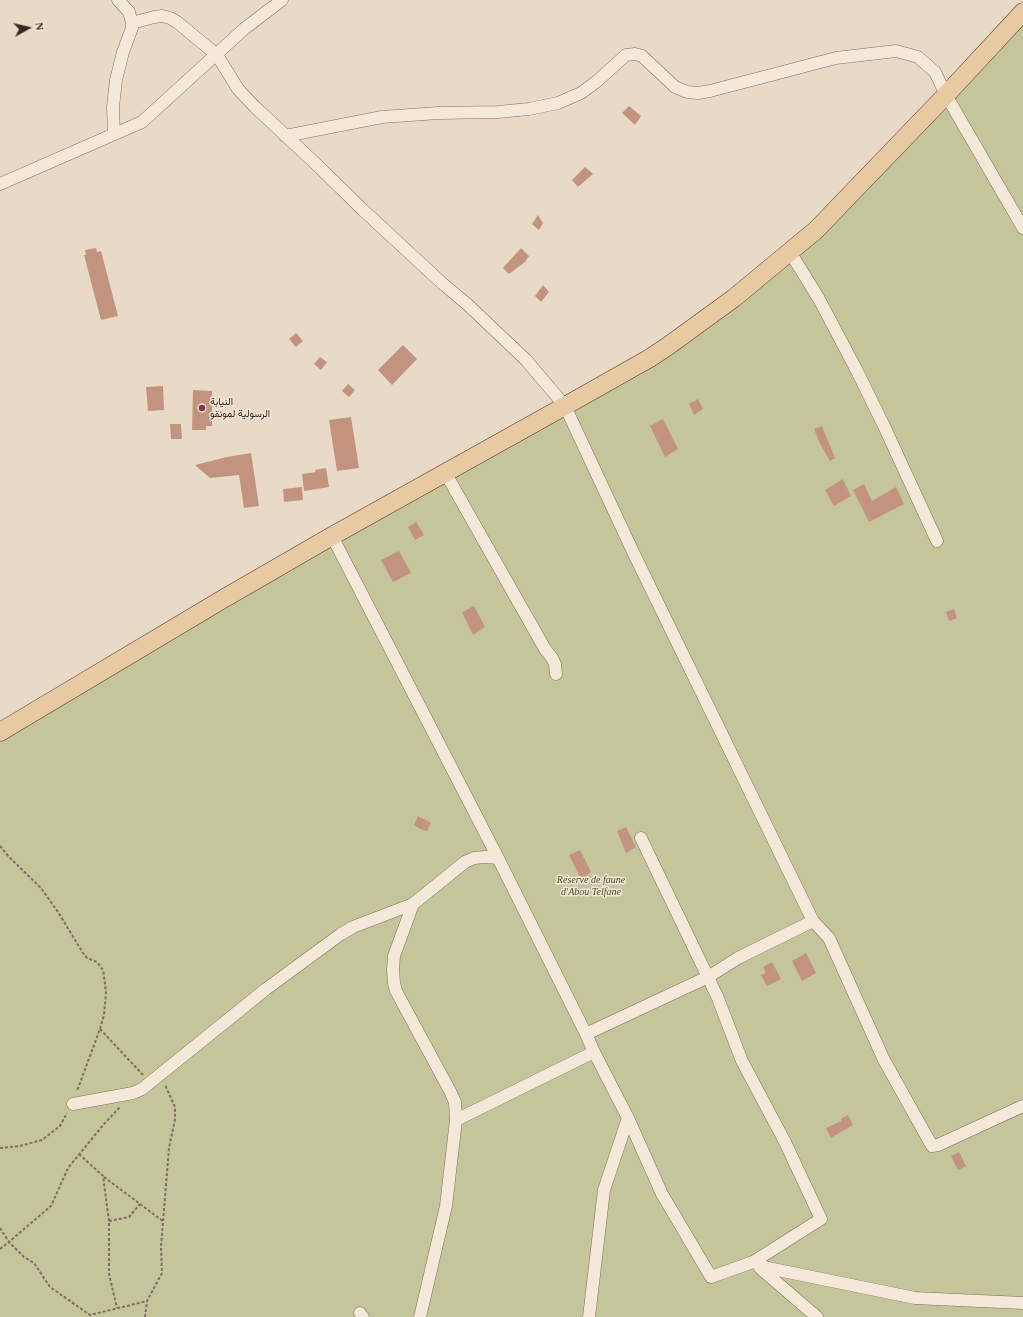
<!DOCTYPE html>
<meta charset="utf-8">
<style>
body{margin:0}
#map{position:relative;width:1023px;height:1317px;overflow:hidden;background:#e8dac6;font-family:"Times New Roman",serif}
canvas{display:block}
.north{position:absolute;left:8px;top:8px;width:40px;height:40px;-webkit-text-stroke:3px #f1e5d4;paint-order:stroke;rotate:82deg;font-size:11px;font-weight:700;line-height:16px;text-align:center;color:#332720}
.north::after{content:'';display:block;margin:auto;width:14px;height:18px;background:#332720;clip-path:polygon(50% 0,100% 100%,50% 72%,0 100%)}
</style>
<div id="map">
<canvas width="1023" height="1317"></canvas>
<div class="north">N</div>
</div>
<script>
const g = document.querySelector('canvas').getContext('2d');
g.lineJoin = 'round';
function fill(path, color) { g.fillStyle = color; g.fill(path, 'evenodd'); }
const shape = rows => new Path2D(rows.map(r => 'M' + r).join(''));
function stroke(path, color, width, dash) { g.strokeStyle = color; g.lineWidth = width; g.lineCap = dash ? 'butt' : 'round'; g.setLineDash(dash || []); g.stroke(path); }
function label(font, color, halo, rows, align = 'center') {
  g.font = font + ' "Times New Roman",Vazirmatn,serif'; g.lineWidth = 3; g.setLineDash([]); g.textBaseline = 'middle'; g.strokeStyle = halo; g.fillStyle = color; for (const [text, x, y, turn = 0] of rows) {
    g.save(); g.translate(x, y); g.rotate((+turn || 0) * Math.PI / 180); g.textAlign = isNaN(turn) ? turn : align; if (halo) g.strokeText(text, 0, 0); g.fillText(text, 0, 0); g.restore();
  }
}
fill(shape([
 [1023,12,1023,1317,0,1317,0,732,650,358,790,252]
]), '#c5c59b');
fill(shape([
 [629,106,641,116,635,125,622,113],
 [585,167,593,174,578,187,572,180],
 [538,215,543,223,539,230,532,224],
 [96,248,97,252,101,251,118,316,101,320,84,255,86,255,85,250],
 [521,248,529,256,525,262,509,274,503,268],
 [543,285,549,292,541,302,535,296],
 [296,333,303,341,296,347,289,339],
 [403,345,417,359,392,385,378,370],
 [320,357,327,362,321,370,314,364],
 [348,384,355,390,349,397,342,391],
 [163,386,164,410,148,411,146,387],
 [193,390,212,391,212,426,206,426,206,430,192,430],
 [698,399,703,409,694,415,689,404],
 [351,417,359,468,337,471,329,420],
 [663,419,678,449,665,457,650,426],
 [170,424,181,424,182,439,171,439],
 [822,426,835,458,830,461,820,444,814,429],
 [251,453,259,506,244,508,239,475,210,478,195,465,227,457],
 [326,468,329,487,304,491,302,474,316,472,315,470],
 [843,479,851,496,834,506,825,490],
 [864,484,872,501,896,487,904,504,869,522,853,490],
 [302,487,303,500,284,502,283,489],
 [416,522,424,535,415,540,408,527],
 [399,551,411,573,393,582,381,560],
 [474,606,485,627,473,635,462,612],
 [954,609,957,618,949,621,946,612],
 [418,816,431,823,427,831,420,829,414,825],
 [626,827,636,847,626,853,617,831],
 [580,850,591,872,581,879,569,855],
 [806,953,816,973,802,981,792,961],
 [772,962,781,979,767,986,761,975,766,973,763,967],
 [848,1115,853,1125,831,1138,826,1128,841,1121,841,1119],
 [959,1152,966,1166,958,1170,951,1156]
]), '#c29480');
const minor = shape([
 [132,23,154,17,162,16,170,18,177,22,217,55,238,89,254,106,317,165,363,210,443,284,467,304,526,360,565,406,634,554,813,921],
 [114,134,113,107,116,80,123,52,132,28,132,23,129,12,118,0],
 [285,136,382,117,438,113,498,112,529,109,558,103,581,93,596,82,626,55,635,54,642,56,675,87,687,92,698,93,710,91,836,58,896,51,918,57,935,72,946,95,1023,228],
 [0,184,142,122,244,29,282,0],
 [790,252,819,299,857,371,884,426,937,541],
 [446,474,545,649,552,658,555,664,556,674],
 [332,536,498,858,586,1034,594,1052,628,1118,662,1194,711,1277,753,1262,821,1219,785,1142,742,1061,717,996,641,838],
 [413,904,394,956,393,970,394,983,396,991,450,1091,455,1102,456,1120,446,1206,420,1317],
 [586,1034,708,977,738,958,813,921,829,938,884,1060,932,1146,938,1145,1023,1106],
 [73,1104,133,1093,142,1089,266,989,341,934,353,927,413,904,465,862,474,858,485,857,498,858],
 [456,1120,594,1052],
 [753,1262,768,1268,915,1298,1023,1303],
 [760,1268,817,1317],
 [360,1313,363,1317],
 [589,1317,604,1190,628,1118]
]);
const primary = shape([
 [0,732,223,599,332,536,565,406,650,358,668,346,734,298,816,230,946,95,1023,12]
]);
stroke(minor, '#816d5e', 13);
stroke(primary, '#503c32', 19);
stroke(shape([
 [0,846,9,857,41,888,58,912,83,953,87,958,97,962,103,970,104,976,106,993,104,1015,100,1029,77,1091],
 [100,1029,143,1075],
 [0,1148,20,1146,42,1140,60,1126,67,1113],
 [79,1154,103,1176,109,1221,109,1274,117,1308],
 [104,1177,164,1222],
 [109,1221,129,1217,140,1204],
 [0,1228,9,1242,51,1206,68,1168,104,1124,120,1107],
 [0,1249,9,1242,24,1257,34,1263,50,1287,90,1315,147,1301],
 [145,1317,147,1301,162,1273,161,1247,169,1148,175,1119,175,1107,165,1085]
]), '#816d5e', 2, [3, 2]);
stroke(minor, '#f4e9d8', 12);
stroke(primary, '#e7caa2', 18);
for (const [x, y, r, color] of [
 [202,408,4,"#89353f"]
]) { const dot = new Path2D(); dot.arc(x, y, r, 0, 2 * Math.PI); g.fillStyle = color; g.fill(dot); stroke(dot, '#f1e5d4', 1.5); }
label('10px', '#332720', '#f1e5d4', [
 ["النيابة",210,402],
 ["الرسولية لمونقو",210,414]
], 'left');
label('italic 10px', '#484d29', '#f1e5d4', [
 ["Réserve de faune",591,880],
 ["d'Abou Telfane",591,892]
]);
</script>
